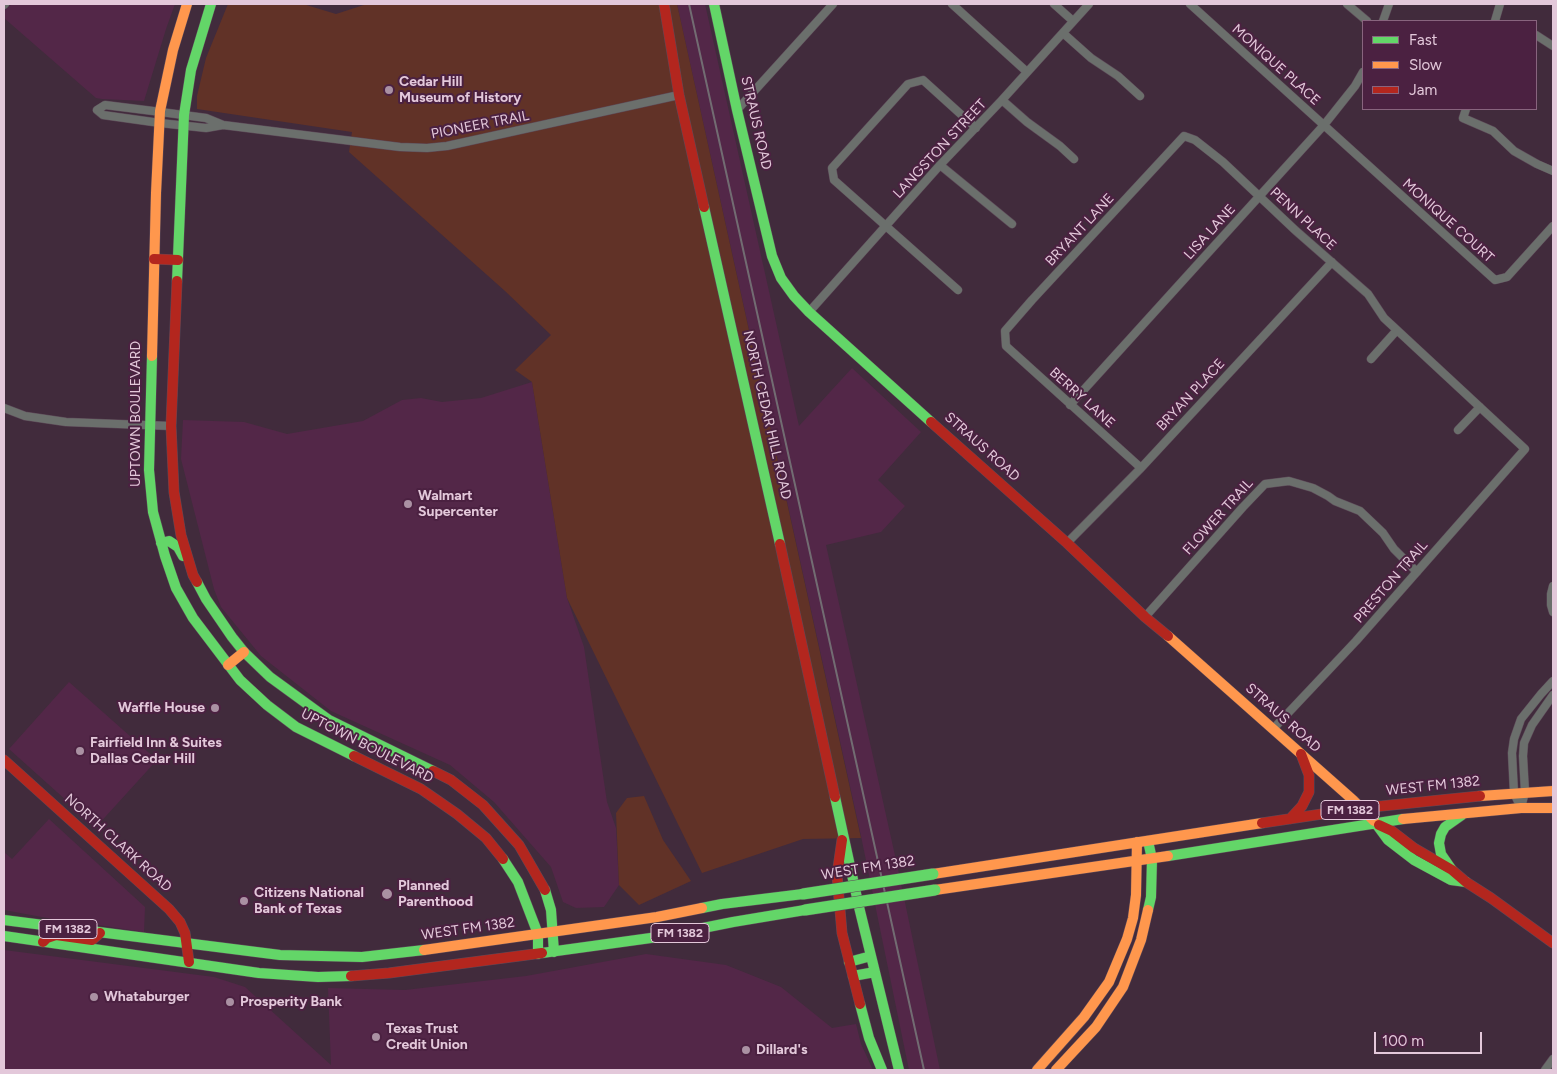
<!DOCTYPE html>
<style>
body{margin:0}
#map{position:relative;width:1557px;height:1074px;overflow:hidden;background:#412b3c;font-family:Figtree,sans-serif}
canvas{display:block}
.frame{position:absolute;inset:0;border:5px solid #e3c8da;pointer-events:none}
.legend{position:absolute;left:1362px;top:20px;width:175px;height:90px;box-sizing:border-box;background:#4b2141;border:1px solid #88647e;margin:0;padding:6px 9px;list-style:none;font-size:15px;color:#e3c8da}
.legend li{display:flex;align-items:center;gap:10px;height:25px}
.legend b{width:25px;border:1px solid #88647e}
.scale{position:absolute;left:1374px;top:1032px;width:108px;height:22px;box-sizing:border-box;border:2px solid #e3c8da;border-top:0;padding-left:6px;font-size:15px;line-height:18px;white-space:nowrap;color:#e3c8da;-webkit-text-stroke:4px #4b2141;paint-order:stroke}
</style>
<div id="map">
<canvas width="1557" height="1074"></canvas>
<div class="frame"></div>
<ul class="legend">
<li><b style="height:6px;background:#63d668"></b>Fast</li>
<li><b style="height:6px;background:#ff974d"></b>Slow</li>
<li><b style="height:6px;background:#b3261e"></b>Jam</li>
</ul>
<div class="scale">100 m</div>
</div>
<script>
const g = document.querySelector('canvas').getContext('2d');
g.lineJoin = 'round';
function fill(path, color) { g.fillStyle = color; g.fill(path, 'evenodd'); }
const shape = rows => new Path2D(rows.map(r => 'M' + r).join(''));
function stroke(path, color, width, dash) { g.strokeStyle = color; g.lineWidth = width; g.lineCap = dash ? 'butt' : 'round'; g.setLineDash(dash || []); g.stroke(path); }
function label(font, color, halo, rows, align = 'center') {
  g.font = font + ' Figtree,sans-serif'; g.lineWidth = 4; g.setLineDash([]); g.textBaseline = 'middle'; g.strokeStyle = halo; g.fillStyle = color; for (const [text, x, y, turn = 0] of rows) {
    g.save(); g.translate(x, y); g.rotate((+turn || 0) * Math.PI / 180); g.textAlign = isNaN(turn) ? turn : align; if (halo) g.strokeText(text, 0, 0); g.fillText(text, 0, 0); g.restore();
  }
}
fill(shape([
 [12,4,175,4,166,29,144,101,102,99,96,98,4,18,4,11],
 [677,4,705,4,799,426,852,368,921,432,878,480,905,506,881,532,826,545,898,869,940,1070,909,1070,861,836],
 [532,382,567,598,584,647,607,802,616,828,619,885,604,907,576,908,563,902,551,867,494,802,450,765,331,711,261,656,221,607,214,589,181,459,183,420,244,422,287,434,363,421,402,400,421,398,442,402,481,398],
 [69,682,157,760,96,827,9,749],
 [49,819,145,907,144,932,59,919,58,920,4,910,4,852,12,859],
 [4,950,214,977,245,987,331,1065,328,988,405,990,526,976,646,954,726,965,781,987,832,1028,856,1024,861,1044,873,1070,4,1070]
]), '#532748');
fill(shape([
 [228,4,303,4,336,14,367,4,677,4,861,838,803,839,702,873,567,598,532,382,515,370,551,335,505,291,349,152,352,132,197,109,197,96,206,58],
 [644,796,663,840,691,881,639,905,619,885,616,813,627,798]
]), '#613227');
const street = shape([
 [952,4,1027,72],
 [1054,4,1073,21],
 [1190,4,1495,280,1507,277,1553,226],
 [1347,4,1367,21],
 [4,5,5,4],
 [1383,21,1389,4],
 [1495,21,1500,4],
 [1063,33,1091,58,1118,76,1140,96],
 [1536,35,1553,46],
 [1002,100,1027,122,1060,146,1074,159],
 [1466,109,1463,118,1493,131,1514,151,1537,164,1553,171],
 [737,110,833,4],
 [223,125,206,128,160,123,103,115,97,110,105,105,153,111,206,118,223,125,400,147,427,148,447,146,679,95],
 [940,165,1012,224],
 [958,290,834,180,832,168,908,84,923,80,976,128],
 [809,312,940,165,1002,100,1089,4],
 [1371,359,1397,330],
 [1070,405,1324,125,1355,86,1363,72],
 [4,408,25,416,66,422,171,426],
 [1458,430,1480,407],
 [1141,468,1006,346,1005,331,1032,300,1184,136,1195,140,1223,162,1295,230,1368,294,1384,318,1525,449,1356,641,1273,729],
 [1067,543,1141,468,1332,262],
 [1553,586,1551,594,1551,605,1553,612],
 [1145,617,1243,507,1265,484,1289,481,1313,488,1328,496,1335,501,1360,511,1383,533,1394,549,1417,572],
 [1521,808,1514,793,1512,753,1514,739,1521,719,1541,694,1553,681],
 [1521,808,1525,792,1523,756,1524,743,1532,725,1553,695],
 [1545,1070,1553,1059]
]);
const fast = shape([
 [714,4,737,110,772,256,781,278,794,296,809,312,931,422],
 [704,207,780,544],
 [177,281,184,115,191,70,211,4],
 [152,356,149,470,153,512,165,556,176,588,193,618,240,680,267,705,296,727,354,756],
 [161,543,169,541,178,547,183,556],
 [197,582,206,599,232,637,244,652,270,677,329,720,433,771],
 [835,797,859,907,899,1070],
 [1374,821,1388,840,1414,860,1451,880,1466,882],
 [1168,856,1403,819],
 [503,859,518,882,538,934,538,954],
 [1452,870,1441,854,1439,843,1441,834,1445,827,1462,815],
 [545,890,551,910,554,952],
 [702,908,722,904,803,894],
 [1148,910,1151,897,1152,859,1148,841],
 [4,920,280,955,362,957,424,950],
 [4,936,259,973,318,977,351,976],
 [542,953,658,937,733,922,805,910],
 [849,962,871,956],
 [853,976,875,972],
 [860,1004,869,1038,882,1070]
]);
const slow = shape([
 [152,356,156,193,160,111,173,50,187,4],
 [1168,636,1353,800,1374,821],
 [228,665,244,652],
 [1480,796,1553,791],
 [1403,819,1521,808,1553,808],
 [933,874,1262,823],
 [935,890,1168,856],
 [424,950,657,917,702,908],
 [1037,1070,1084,1017,1109,982,1127,939,1133,918,1136,895,1137,842],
 [1056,1070,1096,1027,1123,987,1141,940,1148,910]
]);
const jam = shape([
 [664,4,679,95,704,207],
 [154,259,178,260],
 [177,281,171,426,174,492,181,535,193,575,197,582],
 [931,422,1067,543,1145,617,1168,636],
 [780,544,835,797],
 [354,756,421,789,457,814,486,838,503,859],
 [4,760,169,909,180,922,185,933,189,962],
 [433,771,451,780,483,805,519,845,545,890],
 [1290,819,1302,806,1309,792,1309,775,1301,754],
 [1262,823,1362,808,1480,796],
 [1379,825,1392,831,1414,848,1452,870,1466,882,1491,898,1553,943],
 [842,840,837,875,842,933,860,1004],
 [43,942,47,938,56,935,92,940,100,933],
 [351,976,389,973,542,953]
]);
stroke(street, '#5d4958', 9);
stroke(fast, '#5d4958', 11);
stroke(slow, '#5d4958', 11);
stroke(jam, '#5d4958', 11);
stroke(street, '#6b6f6c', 8);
stroke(fast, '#63d668', 10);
stroke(slow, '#ff974d', 10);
stroke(jam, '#b3261e', 10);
stroke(shape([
 [689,4,924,1070]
]), '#726c72', 2);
const fastBridge = shape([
 [803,894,933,874],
 [805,910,935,890]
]);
stroke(fastBridge, '#5d4958', 12, []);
stroke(fastBridge, '#63d668', 11);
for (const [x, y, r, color] of [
 [389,90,5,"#aa91a3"],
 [408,504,5,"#aa91a3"],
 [215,708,5,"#aa91a3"],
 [80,751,5,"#aa91a3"],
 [387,894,6,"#aa91a3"],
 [244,901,5,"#aa91a3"],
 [94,997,5,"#aa91a3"],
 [230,1002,5,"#aa91a3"],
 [376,1037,5,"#aa91a3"],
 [746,1050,5,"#aa91a3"]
]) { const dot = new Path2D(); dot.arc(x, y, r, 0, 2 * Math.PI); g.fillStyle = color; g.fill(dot); stroke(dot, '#4b2141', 2); }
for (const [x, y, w] of [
 [1350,810,58],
 [68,929,58],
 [680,933,58]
]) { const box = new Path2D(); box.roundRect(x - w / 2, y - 9.5, w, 19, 4); g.fillStyle = '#4b2141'; g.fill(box); stroke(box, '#e3c8da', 1); }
label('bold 12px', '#e3c8da', null, [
 ["FM 1382",1350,810],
 ["FM 1382",68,929],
 ["FM 1382",680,933]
]);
label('14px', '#e3c8da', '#4b2141', [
 ["MONIQUE PLACE",1276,65,42],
 ["STRAUS ROAD",756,123,77],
 ["PIONEER TRAIL",480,125,-11],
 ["LANGSTON STREET",940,149,-47],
 ["PENN PLACE",1303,219,43],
 ["MONIQUE COURT",1448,221,42],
 ["BRYANT LANE",1080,230,-47],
 ["LISA LANE",1210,232,-48],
 ["BRYAN PLACE",1191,395,-47],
 ["BERRY LANE",1082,398,42],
 ["UPTOWN BOULEVARD",136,414,-90],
 ["NORTH CEDAR HILL ROAD",767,415,77],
 ["STRAUS ROAD",982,447,42],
 ["FLOWER TRAIL",1218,517,-48],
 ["PRESTON TRAIL",1391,582,-49],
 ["STRAUS ROAD",1283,718,42],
 ["UPTOWN BOULEVARD",367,746,27],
 ["WEST FM 1382",1433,786,-6],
 ["NORTH CLARK ROAD",118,843,42],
 ["WEST FM 1382",868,868,-9],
 ["WEST FM 1382",468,929,-8]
]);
label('bold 14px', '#e3c8da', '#4b2141', [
 ["Cedar Hill",399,82],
 ["Museum of History",399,98],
 ["Walmart",418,496],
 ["Supercenter",418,512],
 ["Waffle House",205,708,"right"],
 ["Fairfield Inn & Suites",90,743],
 ["Dallas Cedar Hill",90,759],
 ["Planned",398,886],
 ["Parenthood",398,902],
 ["Citizens National",254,893],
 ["Bank of Texas",254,909],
 ["Whataburger",104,997],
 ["Prosperity Bank",240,1002],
 ["Texas Trust",386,1029],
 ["Credit Union",386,1045],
 ["Dillard's",756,1050]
], 'left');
</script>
